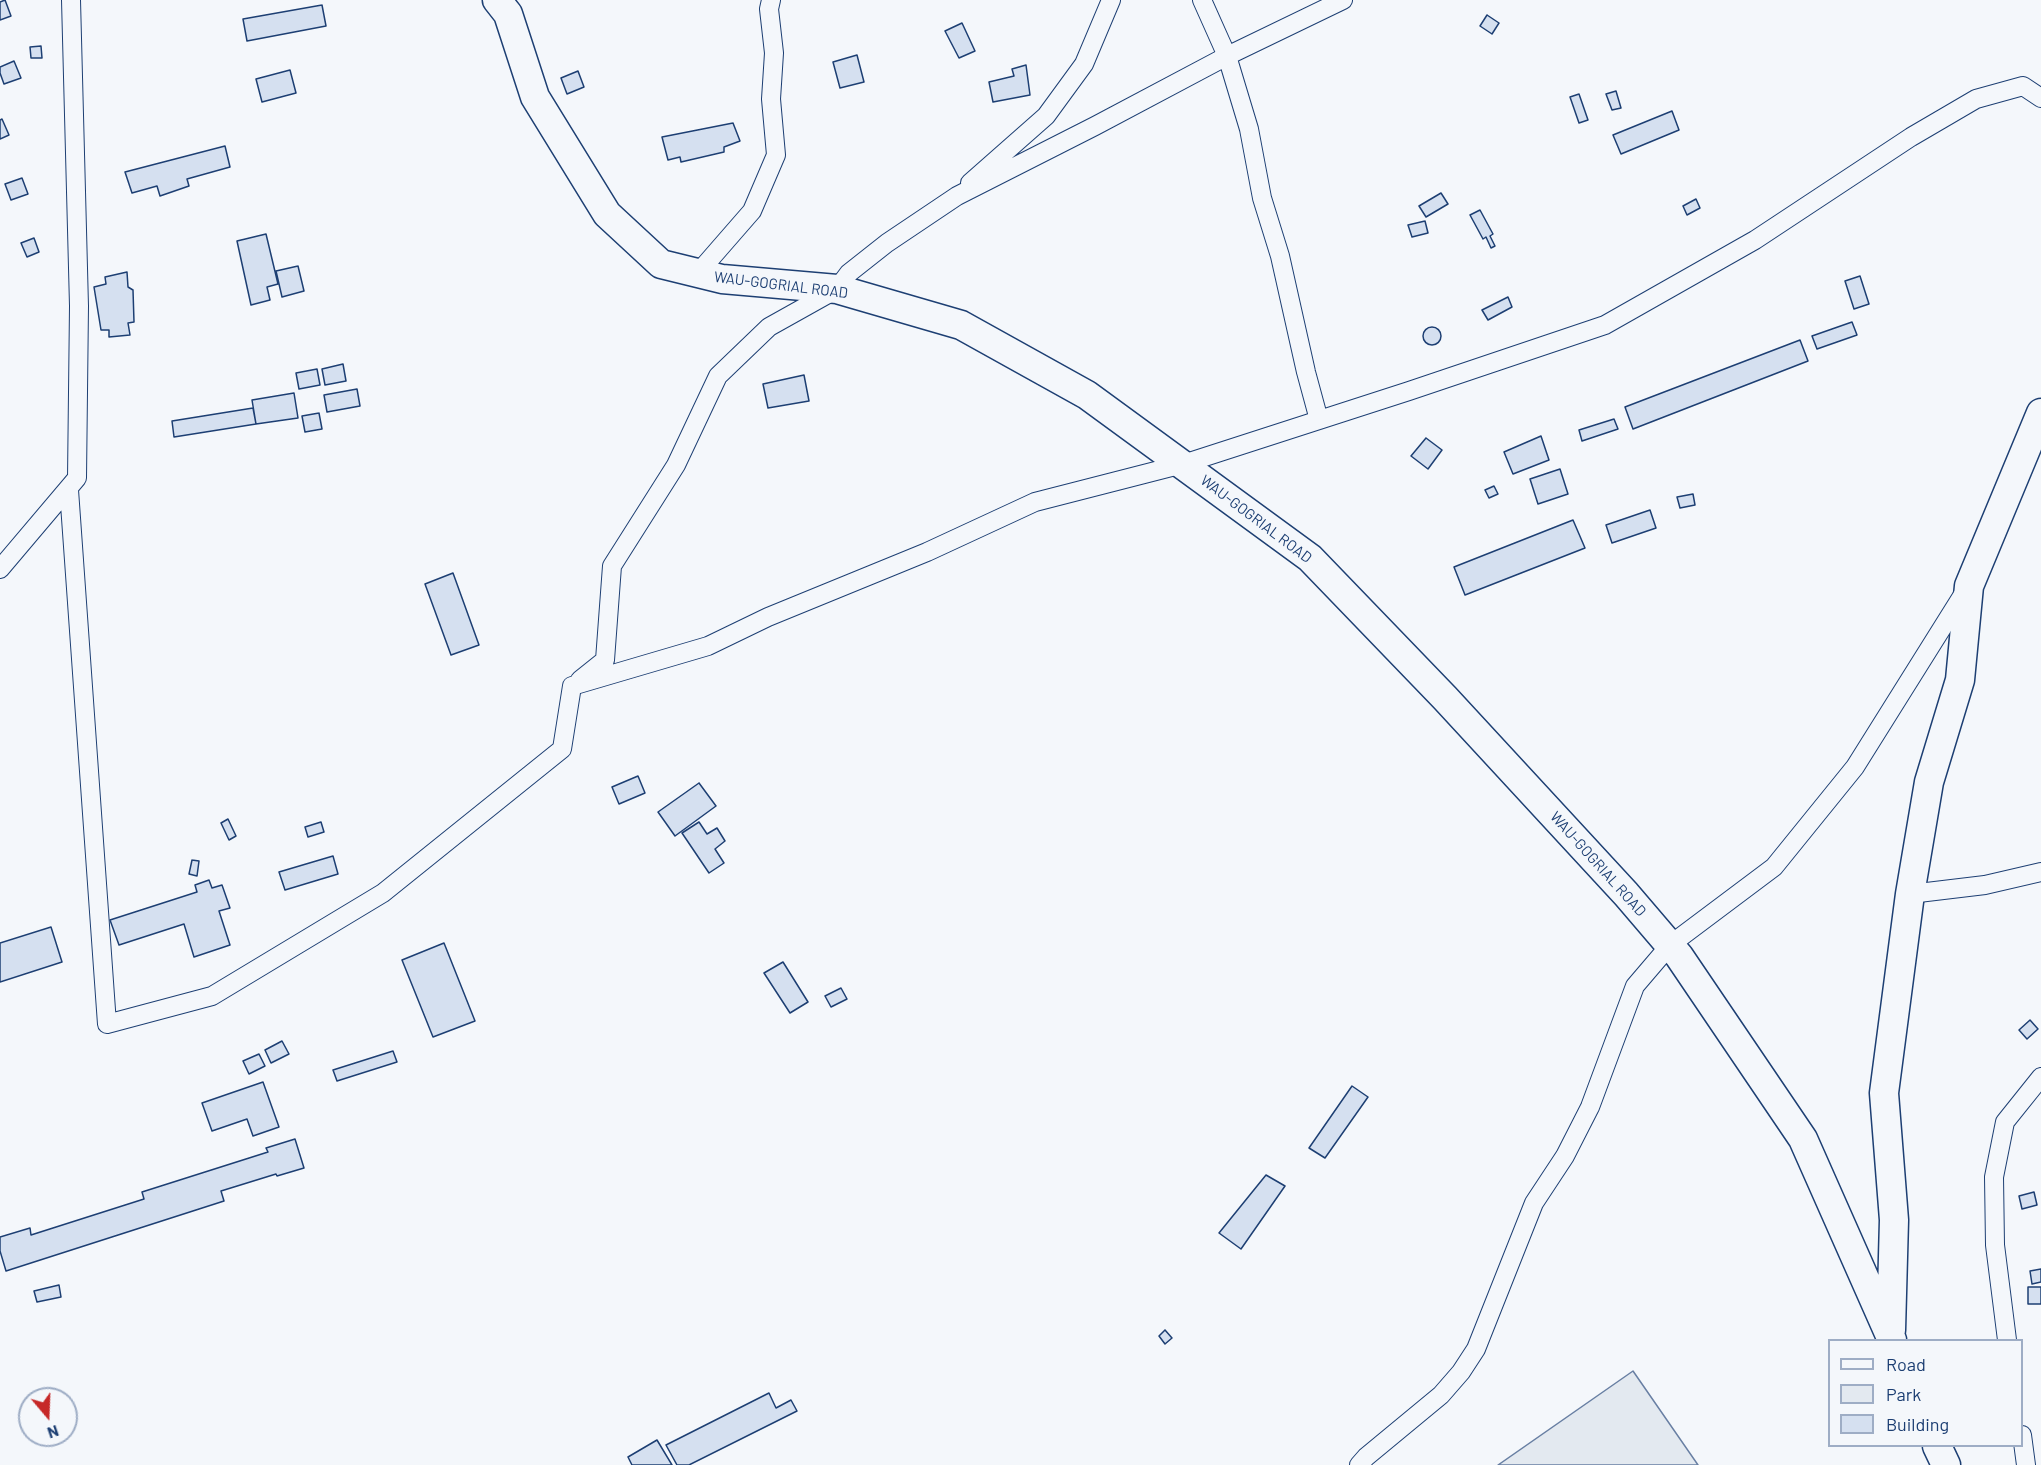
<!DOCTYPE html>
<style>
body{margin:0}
#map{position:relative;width:2041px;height:1465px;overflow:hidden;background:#f4f7fb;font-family:Barlow,sans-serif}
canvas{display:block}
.legend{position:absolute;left:1828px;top:1339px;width:195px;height:108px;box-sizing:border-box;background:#f4f7fb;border:2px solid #9eadc5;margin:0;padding:8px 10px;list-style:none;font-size:18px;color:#1d3f73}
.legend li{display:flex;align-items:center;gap:12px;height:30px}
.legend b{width:30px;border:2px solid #9eadc5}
.north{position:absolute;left:18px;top:1387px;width:60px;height:60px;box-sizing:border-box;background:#f4f7fb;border:2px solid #9eadc5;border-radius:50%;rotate:161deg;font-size:16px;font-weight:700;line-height:24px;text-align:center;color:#1d3f73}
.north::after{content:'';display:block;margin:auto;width:21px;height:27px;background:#c62828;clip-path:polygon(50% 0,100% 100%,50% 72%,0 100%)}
</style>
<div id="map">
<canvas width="2041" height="1465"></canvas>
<ul class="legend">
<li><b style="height:8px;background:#f4f7fb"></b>Road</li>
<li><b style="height:16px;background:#e3e9f0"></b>Park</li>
<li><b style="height:16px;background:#d5e0f0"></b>Building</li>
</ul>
<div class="north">N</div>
</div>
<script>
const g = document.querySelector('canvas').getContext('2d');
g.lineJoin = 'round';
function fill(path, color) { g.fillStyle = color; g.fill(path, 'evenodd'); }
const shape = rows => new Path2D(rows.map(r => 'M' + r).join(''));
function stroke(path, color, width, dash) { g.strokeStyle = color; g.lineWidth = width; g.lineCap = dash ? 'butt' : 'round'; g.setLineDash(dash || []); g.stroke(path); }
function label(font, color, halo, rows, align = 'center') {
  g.font = font + ' Barlow,sans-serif'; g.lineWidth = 4.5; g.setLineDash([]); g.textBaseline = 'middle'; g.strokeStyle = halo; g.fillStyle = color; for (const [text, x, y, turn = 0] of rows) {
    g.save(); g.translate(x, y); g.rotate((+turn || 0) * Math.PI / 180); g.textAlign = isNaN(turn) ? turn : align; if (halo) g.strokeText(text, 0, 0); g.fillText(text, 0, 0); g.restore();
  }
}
const green = shape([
 [1633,1371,1698,1465,1498,1465,1633,1371]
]);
fill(green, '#e3e9f0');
stroke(green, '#687fa3', 1.5);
const building = shape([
 [5,0,11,16,0,20,0,2,5,0],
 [322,5,326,26,247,41,243,19,322,5],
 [1487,15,1499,23,1492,34,1480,26,1487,15],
 [962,23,975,51,959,58,945,31,962,23],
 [41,46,42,58,31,58,30,47,41,46],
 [857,55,864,82,840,88,833,62,857,55],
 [14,61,21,78,4,84,0,73,0,67,14,61],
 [1026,65,1030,95,993,102,989,82,1014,76,1012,69,1026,65],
 [290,70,296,93,262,102,256,79,290,70],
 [578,71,584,87,567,94,561,78,578,71],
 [1616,91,1621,108,1612,110,1606,94,1616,91],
 [1579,94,1588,120,1579,123,1570,97,1579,94],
 [1672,111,1679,130,1621,154,1613,135,1672,111],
 [2,119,9,135,0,139,0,120,2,119],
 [733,123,740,141,724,147,724,152,681,162,680,157,668,160,662,137,733,123],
 [225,146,230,167,187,179,189,186,160,196,157,186,132,193,125,172,225,146],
 [22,178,28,194,11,200,5,184,22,178],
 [1441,193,1448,204,1426,217,1419,206,1441,193],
 [1696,199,1700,208,1687,215,1683,206,1696,199],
 [1480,210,1493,234,1490,236,1495,246,1491,248,1486,237,1483,239,1470,215,1480,210],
 [1425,221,1428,233,1412,237,1408,225,1425,221],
 [266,234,278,284,267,287,270,300,251,305,237,241,266,234],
 [34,238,39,252,27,257,21,243,34,238],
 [298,266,304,291,282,297,276,271,298,266],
 [127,272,128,287,133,290,134,322,128,323,130,335,109,337,109,330,101,330,94,287,106,284,105,277,127,272],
 [1860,276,1869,304,1854,309,1845,281,1860,276],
 [1508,297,1512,307,1488,320,1482,310,1508,297],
 [1852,322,1857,335,1817,349,1812,336,1852,322],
 '1423 336a9 9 0 1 1 18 0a9 9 0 1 1-18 0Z',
 [1800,340,1808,361,1633,429,1625,407,1800,340],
 [343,364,346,381,325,385,322,369,343,364],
 [317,369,320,385,299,389,296,373,317,369],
 [804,375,809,401,768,408,763,384,804,375],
 [357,389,360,406,327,412,324,395,357,389],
 [294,393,298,418,256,424,252,400,294,393],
 [253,408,256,424,174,437,172,421,253,408],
 [319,413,322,429,305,432,302,416,319,413],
 [1614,419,1618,429,1582,441,1579,430,1614,419],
 [1541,436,1549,460,1513,474,1504,452,1541,436],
 [1426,438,1442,450,1428,469,1411,456,1426,438],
 [1560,469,1568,494,1538,504,1530,479,1560,469],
 [1494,486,1498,494,1489,498,1485,490,1494,486],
 [1693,494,1695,505,1680,508,1677,497,1693,494],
 [1650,510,1656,528,1612,543,1606,525,1650,510],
 [1573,520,1585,548,1465,595,1454,567,1573,520],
 [453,573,479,645,451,655,425,584,453,573],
 [638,776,645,793,619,804,612,787,638,776],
 [699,783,716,806,675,836,658,812,699,783],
 [228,819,236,836,229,840,221,823,228,819],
 [321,822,324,832,308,837,305,827,321,822],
 [699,822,707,834,717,828,725,841,715,849,724,863,709,873,682,833,699,822],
 [333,856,338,874,285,890,279,872,333,856],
 [192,860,199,861,197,876,189,874,192,860],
 [209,880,212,888,222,885,230,908,219,911,230,945,194,957,184,924,119,945,110,920,197,892,195,885,209,880],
 [51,927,62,962,0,982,0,943,51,927],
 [444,943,475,1021,433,1037,402,960,444,943],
 [783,962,808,1002,790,1013,764,973,783,962],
 [841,988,847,999,831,1007,825,996,841,988],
 [2030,1020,2038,1029,2027,1039,2019,1030,2030,1020],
 [282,1041,289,1054,271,1063,265,1050,282,1041],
 [393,1051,397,1062,337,1081,333,1070,393,1051],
 [259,1054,265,1066,249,1074,243,1061,259,1054],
 [263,1082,279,1127,253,1136,247,1119,212,1131,202,1103,263,1082],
 [1352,1086,1368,1097,1325,1158,1309,1148,1352,1086],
 [295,1139,304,1168,277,1176,276,1174,221,1191,224,1201,6,1271,0,1251,0,1237,30,1228,31,1235,144,1199,142,1192,268,1152,266,1148,295,1139],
 [1266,1175,1285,1186,1241,1249,1219,1233,1266,1175],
 [2034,1192,2037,1205,2022,1209,2019,1196,2034,1192],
 [2041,1269,2041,1282,2032,1284,2030,1271,2041,1269],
 [59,1285,61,1297,37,1302,34,1291,59,1285],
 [2028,1287,2041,1287,2041,1304,2028,1304,2028,1287],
 [1165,1330,1172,1338,1165,1344,1159,1336,1165,1330],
 [769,1393,776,1408,791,1400,797,1411,689,1465,677,1465,666,1445,769,1393],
 [657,1440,672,1465,632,1465,628,1457,657,1440]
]);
fill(building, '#d5e0f0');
stroke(building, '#1d3f73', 1.5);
const street = shape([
 [1202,0,1227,56,1249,129,1262,198,1280,256,1306,372,1319,420],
 [970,183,1046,116,1084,64,1111,0],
 [698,273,752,211,776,155,771,99,774,53,769,9,771,0],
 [69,490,107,1024,212,996,383,893,562,749,572,686,708,646,768,617,927,552,1035,502,1183,464,1409,391,1605,325,1755,240,1911,137,1976,99,2023,86,2041,98],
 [0,569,77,478,79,306,71,0],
 [580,680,605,660,612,566,676,465,718,376,769,327,837,289,849,273,887,243,957,196,1095,126,1227,56,1343,0],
 [1910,894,1985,885,2041,872],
 [2007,1340,1995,1245,1994,1177,2005,1122,2041,1077],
 [2022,1435,2026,1465],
 [1359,1465,1366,1457,1441,1395,1461,1372,1476,1349,1534,1203,1565,1156,1590,1107,1635,986,1670,945,1774,867,1855,767,1964,593]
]);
const primary = shape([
 [497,0,508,14,535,97,607,214,661,264,722,279,837,289,961,325,1087,395,1310,558,1445,698,1626,894,1679,956,1803,1139,1892,1340],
 [1891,1330,1894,1220,1884,1093,1910,894,1929,782,1960,680,1969,586,2041,413],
 [1937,1446,1946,1465]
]);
stroke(street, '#1d3f73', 20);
stroke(primary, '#1d3f73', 31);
stroke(street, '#f4f7fb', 18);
stroke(primary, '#f4f7fb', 28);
label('15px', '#1d3f73', '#f4f7fb', [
 ["WAU-GOGRIAL ROAD",781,285,7],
 ["WAU-GOGRIAL ROAD",1256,519,37],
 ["WAU-GOGRIAL ROAD",1598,864,48]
]);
</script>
